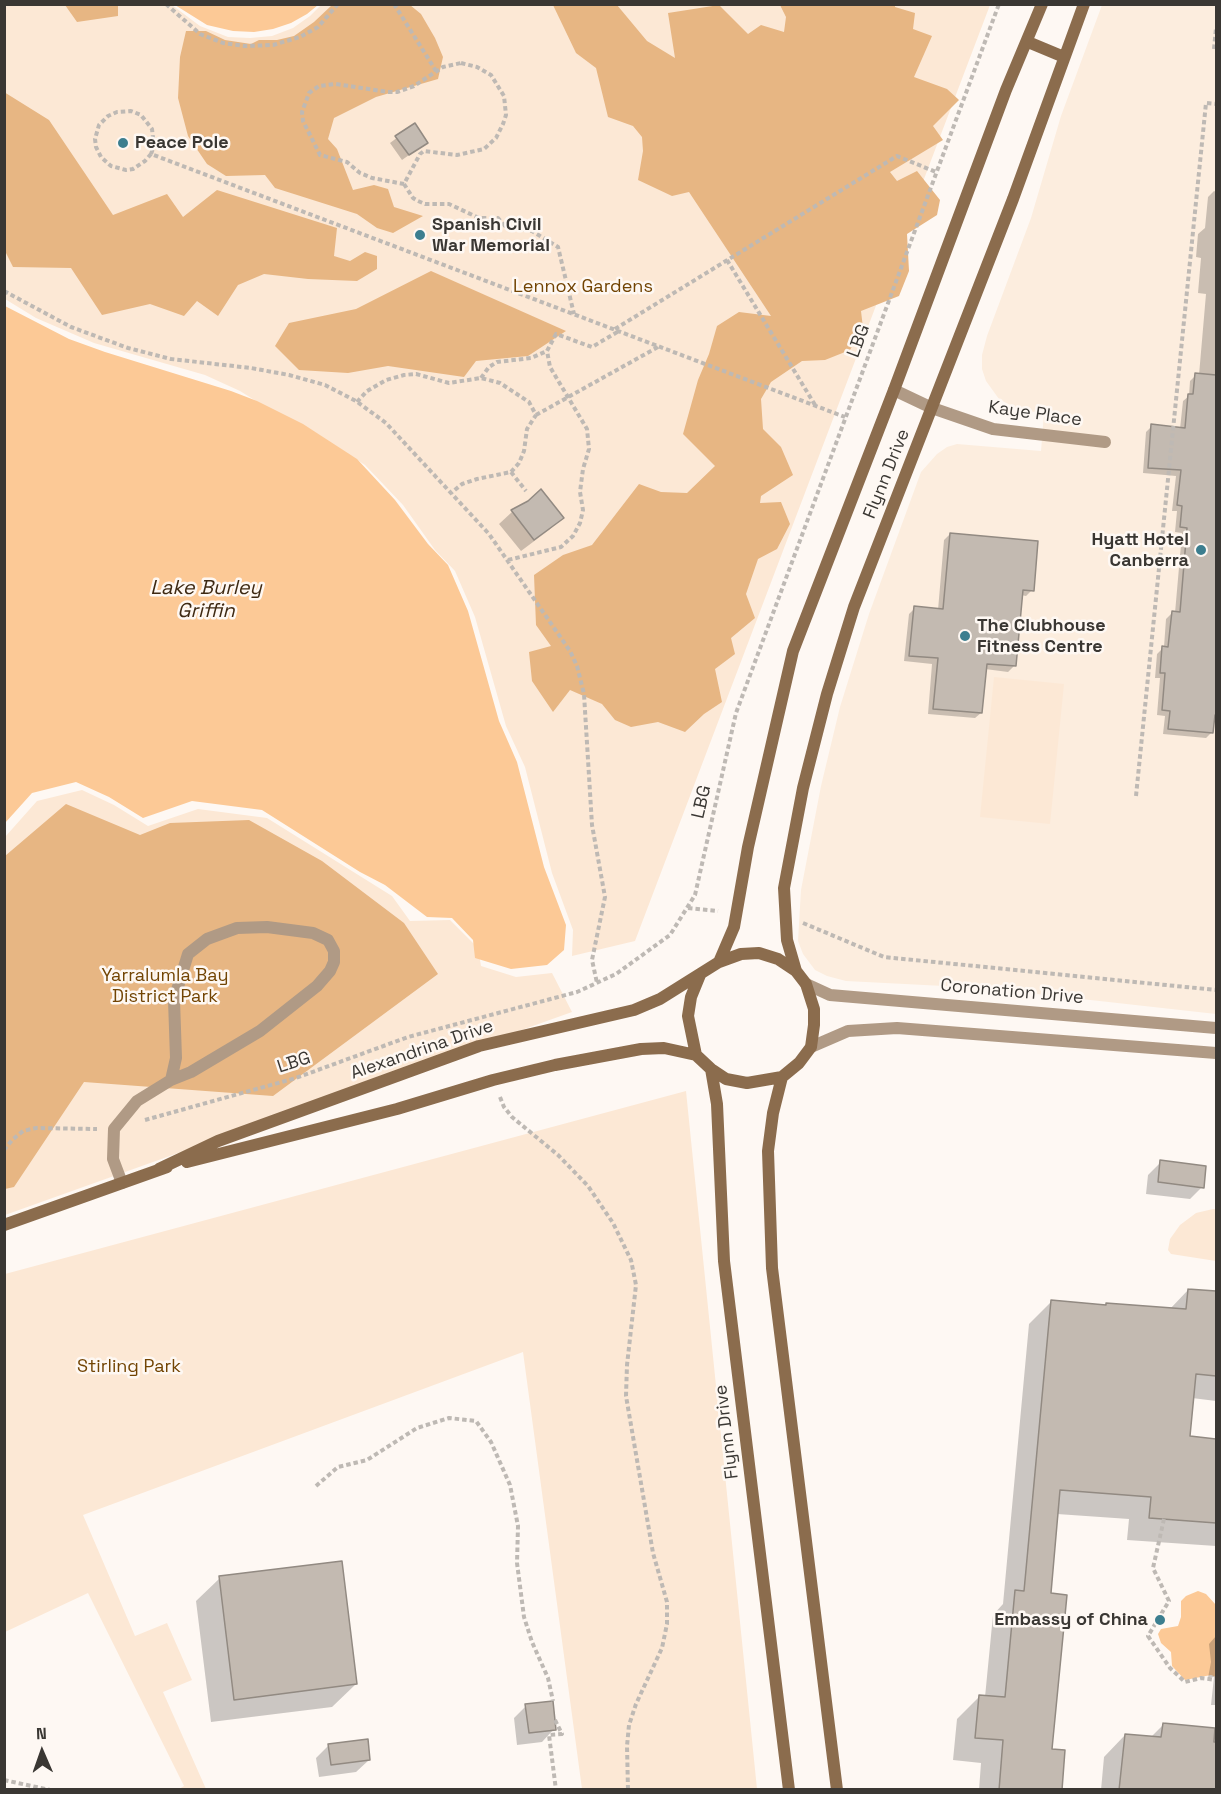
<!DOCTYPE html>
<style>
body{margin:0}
#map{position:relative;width:1221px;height:1794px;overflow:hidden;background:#fef8f3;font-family:"Space Grotesk",sans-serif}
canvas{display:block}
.frame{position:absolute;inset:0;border:6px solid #3a3733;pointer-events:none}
.north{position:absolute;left:12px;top:1722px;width:60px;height:60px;-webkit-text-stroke:4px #fef8f3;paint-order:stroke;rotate:358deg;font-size:16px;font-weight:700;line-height:24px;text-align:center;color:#3a3733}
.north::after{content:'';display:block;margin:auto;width:21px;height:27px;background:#3a3733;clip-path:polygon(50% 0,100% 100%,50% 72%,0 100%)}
</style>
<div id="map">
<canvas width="1221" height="1794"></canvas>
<div class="frame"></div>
<div class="north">N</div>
</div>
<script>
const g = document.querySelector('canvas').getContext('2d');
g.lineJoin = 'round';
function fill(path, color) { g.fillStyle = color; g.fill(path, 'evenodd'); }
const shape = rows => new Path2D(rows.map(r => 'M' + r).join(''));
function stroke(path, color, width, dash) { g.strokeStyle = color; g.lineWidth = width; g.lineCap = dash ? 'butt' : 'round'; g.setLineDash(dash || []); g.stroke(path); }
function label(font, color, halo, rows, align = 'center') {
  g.font = font + ' "Space Grotesk",sans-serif'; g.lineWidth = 5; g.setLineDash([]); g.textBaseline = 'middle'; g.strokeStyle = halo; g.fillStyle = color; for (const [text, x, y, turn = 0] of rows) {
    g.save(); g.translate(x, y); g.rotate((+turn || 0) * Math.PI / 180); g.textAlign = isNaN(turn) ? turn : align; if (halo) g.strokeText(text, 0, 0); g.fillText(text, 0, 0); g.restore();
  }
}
fill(shape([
 [1102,5,1216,5,1216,1014,983,988,846,981,827,976,815,970,803,954,798,941,801,890,821,786,840,707,869,614,921,472,937,454,947,447,957,444,1041,451,1044,413,1019,410,999,399,986,381,982,369,982,355,987,336,1031,218,1061,116]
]), '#fcedde');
fill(shape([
 [322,4,990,5,635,941,572,956,573,930,552,873,525,767,506,726,475,617,455,571,435,550,403,505,365,465,310,429,264,406,240,391,205,375,94,343,36,318,5,299,5,5,172,5,200,26,228,37,250,38,272,36,293,28,310,16],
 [994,677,1064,684,1050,824,980,817],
 [82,790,114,805,148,826,198,809,267,818,392,896,410,921,450,920,478,948,481,966,516,977,552,973,572,1012,5,1215,5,837,37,801],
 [686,1091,757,1789,582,1789,523,1352,83,1515,135,1636,167,1623,192,1680,163,1692,206,1789,179,1789,184,1786,88,1593,5,1632,5,1274],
 [1213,1209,1216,1209,1216,1261,1171,1254,1168,1250,1170,1239,1180,1225,1196,1213]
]), '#fce8d5');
fill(shape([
 [65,5,118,5,118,16,77,22],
 [332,5,410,5,421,14,435,38,443,57,438,79,376,97,334,118,328,139,337,149,353,190,374,185,388,189,394,207,423,216,393,233,377,228,357,214,275,188,265,175,226,176,207,164,188,136,178,98,180,57,186,31,206,31,225,40,251,44,259,40,277,40,294,36,314,22],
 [553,5,617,5,647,41,675,58,668,13,719,5,748,34,761,25,784,32,786,17,780,5,895,5,895,7,915,13,913,29,932,36,914,77,947,89,959,100,933,126,943,140,890,172,897,181,917,171,940,200,937,215,907,234,909,271,899,296,861,311,863,328,850,350,825,360,802,361,771,382,761,399,763,429,781,447,793,475,761,496,760,503,781,502,790,524,777,549,758,559,746,594,755,618,731,638,735,654,715,669,722,702,704,714,685,732,658,722,631,727,615,720,602,704,570,690,553,712,532,681,529,652,551,646,536,625,534,575,563,555,592,545,639,484,661,492,687,493,715,466,683,434,698,380,709,354,717,326,739,312,771,316,689,192,672,196,638,180,643,151,642,137,633,126,608,117,596,68,576,53],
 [4,92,49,120,113,215,167,194,183,217,217,190,337,228,334,256,350,261,365,252,377,256,377,269,357,281,308,279,264,274,238,285,218,316,197,301,184,316,150,304,102,315,71,268,13,267,5,251],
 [431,271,566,331,528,356,476,361,464,377,388,366,348,373,299,370,275,346,289,323,356,309],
 [66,804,140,835,170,823,249,820,322,861,404,923,438,974,273,1096,84,1082,14,1187,5,1189,5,856]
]), '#e7b683');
fill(shape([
 [175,5,318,5,307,14,291,23,273,29,254,32,233,31,207,25],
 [5,306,69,339,105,352,231,391,257,401,303,424,357,459,395,500,428,544,448,565,468,611,499,721,517,762,544,867,566,925,564,950,547,965,511,969,475,958,473,940,452,918,427,917,385,885,360,872,262,810,192,801,143,818,109,797,76,782,32,793,5,823],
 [1198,1591,1206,1594,1216,1605,1216,1677,1211,1675,1185,1680,1172,1666,1171,1652,1161,1643,1158,1634,1161,1629,1178,1626,1181,1617,1181,1601,1186,1596]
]), '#fcc996');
fill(shape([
 [414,125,426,143,402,160,390,143],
 [1214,191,1216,192,1216,721,1213,721,1212,732,1206,738,1163,734,1165,716,1157,715,1160,678,1155,678,1157,654,1164,647,1166,619,1172,613,1175,613,1182,533,1175,532,1177,511,1172,511,1176,476,1143,473,1146,432,1152,426,1180,429,1183,401,1189,396,1190,381,1196,375,1199,375,1206,294,1198,293,1201,258,1196,257,1198,234,1205,228,1208,197],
 [529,503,562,518,549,530,521,551,499,524,512,512],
 [950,534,1032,590,1026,596,1021,595,1014,666,1008,672,985,669,981,713,975,718,928,714,932,664,904,661,909,614,915,608,938,610,944,540],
 [1161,1162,1202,1187,1190,1199,1146,1194,1148,1175],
 [1188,1290,1216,1292,1216,1401,1192,1398,1188,1437,1216,1440,1216,1546,1127,1540,1129,1519,1057,1514,1049,1595,1051,1750,1060,1790,979,1790,981,1763,953,1760,957,1719,979,1697,985,1697,993,1615,1003,1604,1029,1324,1052,1301,1105,1306,1170,1309],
 [220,1578,356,1684,332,1707,211,1722,196,1601],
 [1216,1636,1216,1705,1211,1705,1214,1677,1208,1678,1211,1662,1209,1644],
 [526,1706,554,1729,542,1742,517,1745,514,1718],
 [1163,1725,1216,1729,1216,1790,1101,1790,1104,1757,1125,1735,1150,1738],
 [329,1745,369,1760,356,1772,319,1777,316,1758]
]), '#0003');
const building = shape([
 [415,123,428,143,409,155,395,136,415,123],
 [1195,373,1216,375,1216,716,1215,715,1213,733,1168,729,1170,711,1162,710,1165,673,1160,673,1162,646,1168,647,1172,611,1180,612,1187,528,1180,527,1182,506,1177,505,1181,470,1148,468,1151,424,1185,428,1188,394,1193,394,1195,373],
 [541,489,564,518,534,540,511,510,528,501,541,489],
 [950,533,1038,541,1034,591,1023,590,1016,666,987,664,982,713,933,709,938,658,909,656,914,606,943,609,950,533],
 [1160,1160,1206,1166,1204,1188,1158,1182,1160,1160],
 [1188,1289,1216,1291,1216,1376,1196,1374,1190,1436,1216,1439,1216,1523,1149,1518,1151,1497,1060,1490,1051,1593,1067,1595,1052,1749,1065,1750,1062,1790,999,1790,1003,1740,975,1738,979,1695,1005,1697,1015,1590,1024,1591,1051,1300,1106,1305,1106,1303,1186,1309,1188,1289],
 [342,1561,357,1684,234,1700,219,1576,342,1561],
 [553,1701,556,1730,529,1733,525,1704,553,1701],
 [1163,1723,1215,1728,1214,1742,1216,1742,1216,1790,1119,1790,1125,1734,1161,1737,1163,1723],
 [368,1739,370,1760,331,1765,328,1744,368,1739]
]);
fill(building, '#c3bab1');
stroke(building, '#928a82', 1.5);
stroke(shape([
 [166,4,200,34,223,43,245,46,273,45,300,37,318,27,338,4],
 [394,4,436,71],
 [1214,49,1216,28],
 [461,63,477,67,491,75,504,96,506,115,503,124,496,138,484,149,457,155,424,151,420,154,404,184,372,178,360,173,347,162,320,155,303,121,302,112,309,93,319,86,336,84,388,92,397,92,414,86,443,67,461,63],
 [151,154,154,146,152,129,141,115,131,111,117,112,108,116,99,125,95,139,96,147,101,157,111,166,126,170,133,169,145,161,151,154,845,417],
 [404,184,413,198,418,201,425,204,449,204,479,218,498,218,505,226,532,231,558,247,574,314],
 [727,260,815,405],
 [4,291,71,327,128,348,171,359,251,368,289,375,325,385,356,401,386,423,489,534,570,651,577,666,584,694,592,825,605,897,592,960,597,983],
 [615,329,897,156,936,172],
 [481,378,489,367,497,362,531,358,547,351],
 [357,402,367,391,386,380,404,375,416,374,449,383,481,378,500,383,529,402,536,415,527,429,524,451,519,463,511,472,477,479,462,484,451,493],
 [536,415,658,347],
 [511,472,526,491],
 [508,560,561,547,573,536,580,523,583,510,580,492,583,469,589,449,587,429,550,367,547,351,556,334,592,347,619,331],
 [1136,796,1206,103,1216,104],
 [688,908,718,911],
 [803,923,884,957,1216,990],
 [500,1097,504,1107,512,1117,558,1155,588,1186,613,1223,631,1260,636,1285,627,1365,626,1396,653,1553,667,1602,667,1624,662,1648,636,1704,629,1725,627,1746,628,1790],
 [145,1120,296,1078,408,1037,577,992,616,974,670,935,695,895,736,713,999,4],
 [4,1150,12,1140,23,1131,36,1128,97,1129],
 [316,1486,338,1467,367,1460,417,1428,449,1418,476,1421,491,1442,510,1485,518,1526,517,1563,524,1617,532,1642,548,1678,553,1701],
 [1164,1519,1153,1568,1169,1601,1148,1636,1170,1668,1185,1682,1201,1678,1216,1680],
 [555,1720,562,1734,549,1735,556,1790],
 [4,1780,50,1790]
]), '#beb9b4', 4, [4.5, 3]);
stroke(shape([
 [894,390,932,408,993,429,1105,442],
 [122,1183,113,1159,114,1129,137,1101,171,1080,191,1072,260,1031,317,986,330,971,334,962,334,951,328,940,313,933,267,927,237,928,207,939,188,954,174,1000,176,1058,171,1080]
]), '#b09a85', 12);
stroke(shape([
 [806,984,830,995,1216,1028],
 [811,1047,848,1031,897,1028,1216,1053]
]), '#b09a85', 12);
stroke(shape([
 [1028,42,1064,57],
 [719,962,734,927,748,847,793,651,894,390,1006,90,1042,4],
 [796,971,787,940,784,888,803,788,827,694,854,607,1013,199,1084,4],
 [711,1069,717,1104,724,1261,789,1790],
 [782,1077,773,1113,768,1151,772,1268,837,1790],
 [187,1162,397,1109,493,1080,555,1065,641,1049,664,1048,696,1055],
 [159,1169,218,1141,479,1046,634,1010,660,999,719,962,741,954,759,953,778,959,796,971,806,984,814,1009,814,1025,811,1047,799,1063,782,1077,747,1083,726,1079,711,1069,696,1055,688,1016,691,997,700,975],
 [4,1225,167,1167]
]), '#8b6c4d', 12);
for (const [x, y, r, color] of [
 [123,143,6,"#3c7e8f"],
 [420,235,6,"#3c7e8f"],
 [1201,550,6,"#3c7e8f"],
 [965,636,6,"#3c7e8f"],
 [1160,1620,6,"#3c7e8f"]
]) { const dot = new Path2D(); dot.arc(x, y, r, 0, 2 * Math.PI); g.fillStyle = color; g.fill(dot); stroke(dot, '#fef8f3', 2); }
label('bold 18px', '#3a3733', '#fef8f3', [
 ["Peace Pole",135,143],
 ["Spanish Civil",432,225],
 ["War Memorial",432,246],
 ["Hyatt Hotel",1189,540,"right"],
 ["Canberra",1189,561,"right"],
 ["The Clubhouse",977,626],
 ["Fitness Centre",977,647],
 ["Embassy of China",1148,1620,"right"]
], 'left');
label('18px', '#724403', '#fef8f3', [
 ["Lennox Gardens",583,287],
 ["Yarralumla Bay",165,976],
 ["District Park",165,997],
 ["Stirling Park",129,1367]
]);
label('18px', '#3a3733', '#fef8f3', [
 ["LBG",859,341,-70],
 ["Kaye Place",1035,414,8],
 ["Flynn Drive",887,474,-68],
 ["LBG",702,802,-77],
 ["Coronation Drive",1012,992,5],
 ["Alexandrina Drive",422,1050,-19],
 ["LBG",294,1063,-18],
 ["Flynn Drive",727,1432,-97]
]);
label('italic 20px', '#3e2912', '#fef8f3', [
 ["Lake Burley",206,589],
 ["Griffin",206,612]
]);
</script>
